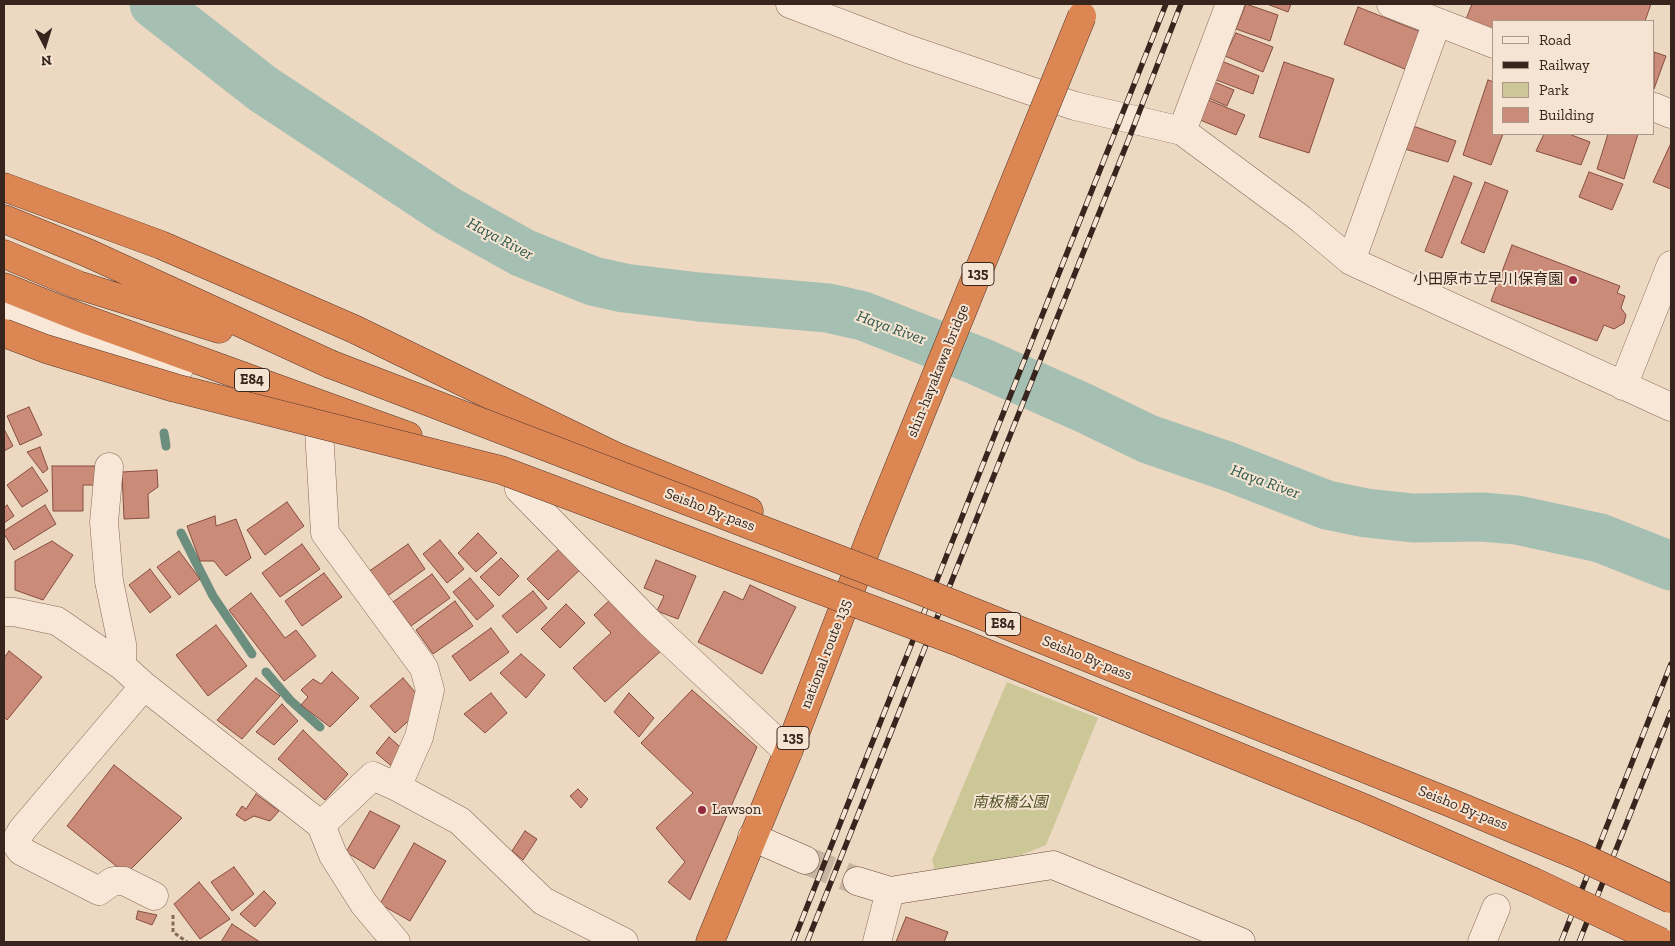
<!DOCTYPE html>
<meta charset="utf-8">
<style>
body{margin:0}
#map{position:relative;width:1675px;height:946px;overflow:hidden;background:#edd8c2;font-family:"Zilla Slab",serif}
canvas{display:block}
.frame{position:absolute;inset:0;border:5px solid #37251e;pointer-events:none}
.legend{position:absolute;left:1492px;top:20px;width:162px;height:115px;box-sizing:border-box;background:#f5e4d2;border:1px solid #a9988a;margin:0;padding:6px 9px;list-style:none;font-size:15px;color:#37251e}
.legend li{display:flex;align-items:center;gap:10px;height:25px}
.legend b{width:25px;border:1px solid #a9988a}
.north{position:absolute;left:20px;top:20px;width:50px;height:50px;-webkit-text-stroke:4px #f5e4d2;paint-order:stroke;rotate:175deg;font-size:14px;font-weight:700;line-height:20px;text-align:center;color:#37251e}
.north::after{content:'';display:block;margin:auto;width:18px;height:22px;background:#37251e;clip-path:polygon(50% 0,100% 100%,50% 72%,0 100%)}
</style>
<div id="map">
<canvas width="1675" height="946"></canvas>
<div class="frame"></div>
<ul class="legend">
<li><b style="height:6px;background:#f8e7d6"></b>Road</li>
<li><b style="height:6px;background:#37251e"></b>Railway</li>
<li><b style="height:14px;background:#cbc797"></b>Park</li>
<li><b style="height:14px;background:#cb8b79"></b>Building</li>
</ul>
<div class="north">N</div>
</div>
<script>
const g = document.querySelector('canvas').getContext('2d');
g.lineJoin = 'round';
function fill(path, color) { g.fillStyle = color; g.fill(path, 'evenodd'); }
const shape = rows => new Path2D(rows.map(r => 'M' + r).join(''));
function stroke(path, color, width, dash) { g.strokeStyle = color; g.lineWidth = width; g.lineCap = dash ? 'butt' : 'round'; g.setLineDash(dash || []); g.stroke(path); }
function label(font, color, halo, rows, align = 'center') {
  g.font = font + ' "Zilla Slab","Noto Sans JP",serif'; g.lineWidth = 4; g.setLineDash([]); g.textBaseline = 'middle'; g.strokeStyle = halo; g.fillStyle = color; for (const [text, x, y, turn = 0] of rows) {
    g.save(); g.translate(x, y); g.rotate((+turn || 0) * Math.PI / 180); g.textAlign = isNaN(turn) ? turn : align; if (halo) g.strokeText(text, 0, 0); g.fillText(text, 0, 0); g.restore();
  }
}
fill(shape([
 [1007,682,1098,718,1046,845,1021,855,935,871,932,860]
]), '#cbc797');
stroke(shape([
 [164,433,166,446],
 [181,533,213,596,252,654],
 [266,672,290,700,320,727]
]), '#6c8e7f', 9);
stroke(shape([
 [154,4,263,89,448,211,523,253,593,281,624,288,699,297,828,308,863,316,978,361,1084,408,1148,439,1227,466,1327,505,1366,513,1413,518,1482,517,1517,520,1600,538,1671,566]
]), '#a5c0b3', 49);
const building = shape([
 [1246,4,1278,15,1270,41,1236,29,1246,4],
 [1267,4,1291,4,1288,12,1267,4],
 [1472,4,1651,4,1645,21,1494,21,1494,31,1465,22,1472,4],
 [1358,7,1426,34,1412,72,1344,44,1358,7],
 [1236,33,1273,47,1263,72,1225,56,1236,33],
 [1654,52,1666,56,1654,89,1654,52],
 [1219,60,1259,76,1253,94,1211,78,1219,60],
 [1284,62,1334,79,1309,153,1259,137,1284,62],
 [1488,80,1494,82,1494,134,1503,134,1491,165,1463,155,1488,80],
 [1212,81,1234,90,1227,106,1206,97,1212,81],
 [1201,97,1245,115,1236,135,1193,117,1201,97],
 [1413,126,1456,141,1448,162,1405,149,1413,126],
 [1544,134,1569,134,1590,142,1581,165,1536,151,1544,134],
 [1608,134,1638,134,1624,179,1597,169,1608,134],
 [1671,143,1671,189,1653,182,1671,143],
 [1589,172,1623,184,1612,210,1579,197,1589,172],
 [1454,176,1472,183,1442,258,1425,251,1454,176],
 [1485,182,1508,191,1484,253,1461,243,1485,182],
 [1512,245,1620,286,1617,293,1625,296,1621,308,1626,315,1624,323,1614,329,1604,325,1597,341,1491,301,1512,245],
 [29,407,42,435,20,445,7,416,29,407],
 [4,429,13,446,4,451,4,429],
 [40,447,48,469,43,473,27,452,40,447],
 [52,466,95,466,95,485,83,485,83,511,53,511,52,466],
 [32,467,48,491,22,507,7,485,32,467],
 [157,470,158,487,148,494,149,518,124,519,122,472,157,470],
 [287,502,304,526,265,555,247,530,287,502],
 [7,505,14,516,4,523,4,508,7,505],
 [45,505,56,524,14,550,4,534,4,531,45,505],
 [215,516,216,526,236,519,251,558,226,576,214,561,200,561,187,526,215,516],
 [478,533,497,553,476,572,458,553,478,533],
 [440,540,464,569,447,583,423,554,440,540],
 [52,541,73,555,43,600,15,590,15,561,52,541],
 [302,544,320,569,280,597,262,573,302,544],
 [408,544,425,569,386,597,368,572,408,544],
 [562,546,583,567,548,600,527,579,562,546],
 [179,551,200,579,179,595,157,567,179,551],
 [501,558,519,576,499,596,480,577,501,558],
 [656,560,696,576,678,619,657,611,664,596,644,588,656,560],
 [150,569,171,597,150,613,129,585,150,569],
 [324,573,342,597,302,626,285,601,324,573],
 [432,574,450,598,411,626,393,602,432,574],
 [470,578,494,606,477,620,453,592,470,578],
 [750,585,796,607,762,674,698,642,724,591,743,600,750,585],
 [533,591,547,608,517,633,502,616,533,591],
 [251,593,285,638,296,630,316,656,284,681,229,610,251,593],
 [613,597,662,650,605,702,573,668,611,633,594,615,613,597],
 [455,601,473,626,433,654,416,630,455,601],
 [566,604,585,623,560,648,541,629,566,604],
 [216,625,247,666,208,696,176,655,216,625],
 [491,628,509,652,470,681,452,656,491,628],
 [9,651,42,677,7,720,4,717,4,658,9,651],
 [521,654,545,675,526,698,500,673,521,654],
 [332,672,359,698,330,727,301,705,308,697,301,690,313,679,321,684,332,672],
 [256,678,280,696,242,739,217,720,256,678],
 [403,678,426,705,395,733,370,706,403,678],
 [692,690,757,747,690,900,668,882,685,862,656,828,693,793,641,743,692,690],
 [491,693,507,713,485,733,464,714,491,693],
 [629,693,654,718,639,737,614,712,629,693],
 [282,704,298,721,274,745,256,732,282,704],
 [303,730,348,774,325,800,278,759,303,730],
 [389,737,406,752,395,769,376,753,389,737],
 [114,765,182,818,126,874,67,826,114,765],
 [578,789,588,799,581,808,570,796,578,789],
 [256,794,279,811,270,821,254,816,245,821,236,815,242,806,246,809,256,794],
 [370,811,400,826,374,869,346,852,370,811],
 [525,831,537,839,523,860,512,851,525,831],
 [414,843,446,861,410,921,380,904,414,843],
 [234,867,254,894,232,911,211,882,234,867],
 [199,882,230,919,200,939,174,904,199,882],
 [264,891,276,903,255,927,240,914,264,891],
 [138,911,157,915,152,925,136,919,138,911],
 [906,917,948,932,944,942,896,942,906,917],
 [232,924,260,942,221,942,232,924]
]);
fill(building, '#cb8b79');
stroke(building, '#864e40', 1);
stroke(shape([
 [805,860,857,881]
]), '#c9b4a1', 28, [28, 14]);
const street = shape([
 [790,4,908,49,1075,106,1182,131,1301,219,1351,261,1671,407],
 [1391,4,1494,44],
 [1654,107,1671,114],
 [1182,131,1230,4],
 [1351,261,1437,22],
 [4,308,180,367],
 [1623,386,1671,265],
 [318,413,325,533,424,668,430,690,419,737,397,787],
 [109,467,104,522,109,581,122,644,122,666],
 [519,489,650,623,788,752],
 [4,612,14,612,57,621,122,666,144,686,321,825,373,776,397,787,460,821,543,901,624,942],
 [144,686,22,830,15,842,21,851,99,891,113,881,124,881,154,896],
 [321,825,333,855,364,904,396,942],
 [877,942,890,891],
 [1482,942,1496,908]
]);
const secondary = shape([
 [752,837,805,860],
 [857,881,890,891,1053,865,1241,942]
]);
const highway = shape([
 [4,187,161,245,354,329,617,457,749,511],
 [4,219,88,253,330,364],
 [4,254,78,285,219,329],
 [4,287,79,317,408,436],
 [710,942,788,752,873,531]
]);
stroke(street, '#87695a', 29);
stroke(secondary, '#694b3d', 29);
stroke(highway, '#55392e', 29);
stroke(shape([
 [173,915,173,932,187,942]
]), '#87695a', 3, [4, 2.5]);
stroke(street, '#f8e7d6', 28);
stroke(secondary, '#f8e7d6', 28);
stroke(highway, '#dc8654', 28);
const rail = shape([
 [793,942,1166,4],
 [807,942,1128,141,1181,4],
 [1561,942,1671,664],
 [1579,942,1671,712]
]);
stroke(rail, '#37251e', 5.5);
stroke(rail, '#f5e4d2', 4, [11]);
const highwayBridge = shape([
 [4,333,46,349,175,388,501,470,961,643,1366,809,1534,882,1661,942],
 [330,364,906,585,1456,805,1579,856,1671,899],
 [873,531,1082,16]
]);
stroke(highwayBridge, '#55392e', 29, []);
stroke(highwayBridge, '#dc8654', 28);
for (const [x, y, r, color] of [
 [1573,280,5,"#952a40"],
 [702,810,5,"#952a40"]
]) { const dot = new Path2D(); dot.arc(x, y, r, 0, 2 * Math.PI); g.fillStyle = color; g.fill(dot); stroke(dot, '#f5e4d2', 2); }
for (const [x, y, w] of [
 [978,274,32],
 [252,380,35],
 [1003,624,35],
 [793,738,32]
]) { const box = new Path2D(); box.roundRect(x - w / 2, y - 11.5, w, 23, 4); g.fillStyle = '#f5e4d2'; g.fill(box); stroke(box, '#37251e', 1); }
label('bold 14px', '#37251e', null, [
 ["135",978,274],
 ["E84",252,380],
 ["E84",1003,624],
 ["135",793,738]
]);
label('15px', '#37251e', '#f5e4d2', [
 ["小田原市立早川保育園",1563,280],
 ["Lawson",712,810,"left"]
], 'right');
label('15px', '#37251e', '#f5e4d2', [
 ["shin-hayakawa bridge",938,371,-68],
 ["Seisho By-pass",710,510,21],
 ["national route 135",826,654,-69],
 ["Seisho By-pass",1087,658,22],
 ["Seisho By-pass",1463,808,22]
]);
label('italic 15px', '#505325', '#f5e4d2', [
 ["南板橋公園",1010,803]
]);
label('italic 16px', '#2d574c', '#f5e4d2', [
 ["Haya River",500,239,28],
 ["Haya River",891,328,20],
 ["Haya River",1265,482,20]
]);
</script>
